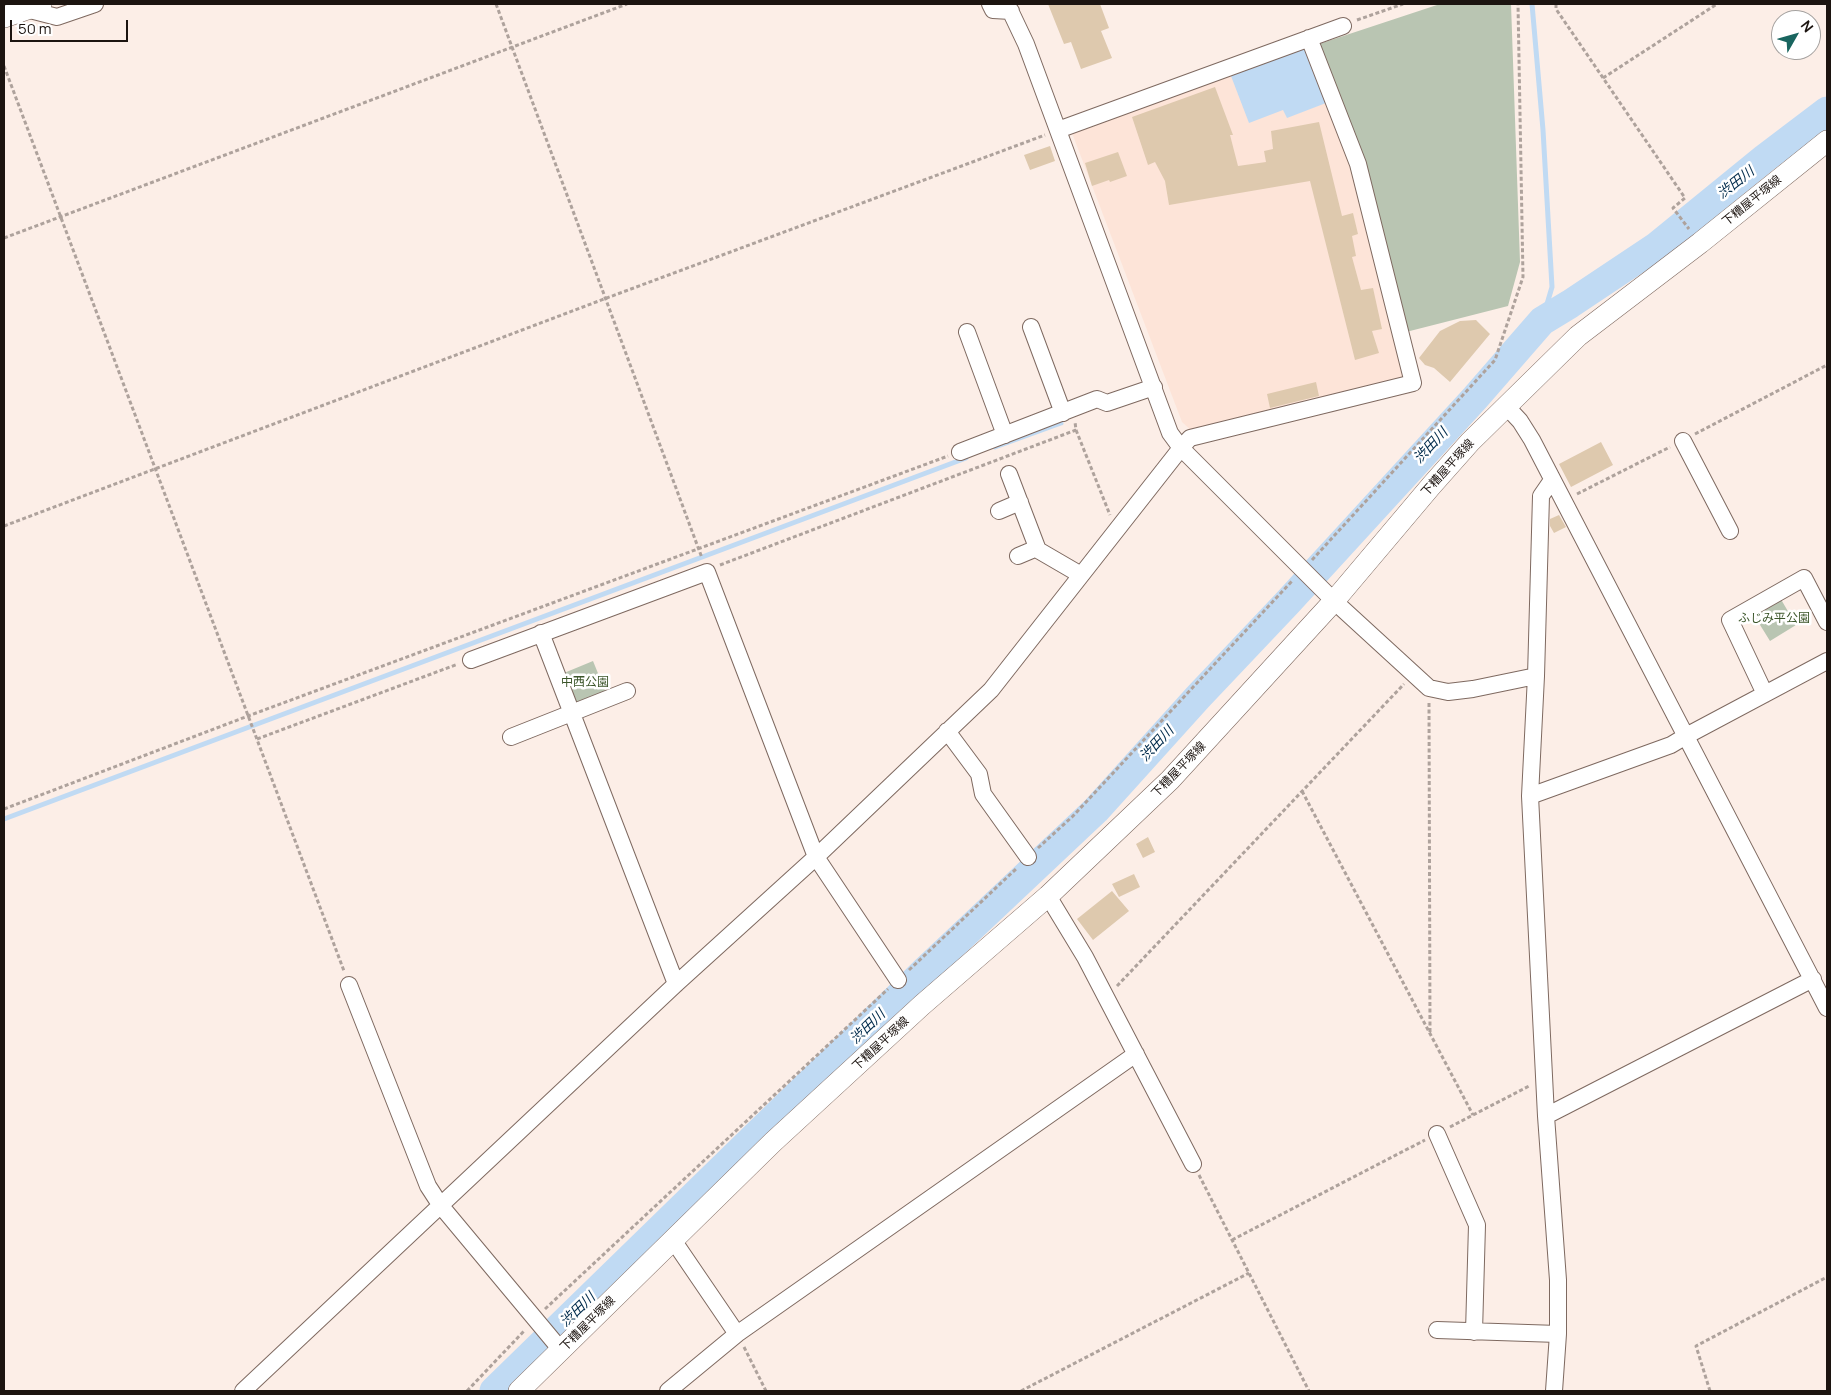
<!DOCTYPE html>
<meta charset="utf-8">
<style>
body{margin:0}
#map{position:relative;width:1831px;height:1395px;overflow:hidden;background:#fceee7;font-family:Manrope,sans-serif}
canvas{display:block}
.frame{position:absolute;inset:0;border:5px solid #1c1410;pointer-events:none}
.north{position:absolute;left:1771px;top:10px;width:50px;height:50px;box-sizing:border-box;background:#fff;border:1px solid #a4a19f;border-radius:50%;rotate:52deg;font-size:14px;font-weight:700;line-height:20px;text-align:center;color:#1c1410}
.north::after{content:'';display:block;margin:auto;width:18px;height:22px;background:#19655f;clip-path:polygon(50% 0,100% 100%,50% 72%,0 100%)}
.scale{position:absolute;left:10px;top:20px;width:118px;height:22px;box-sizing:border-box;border:2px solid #1c1410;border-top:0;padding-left:6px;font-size:15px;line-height:18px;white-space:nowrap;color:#1c1410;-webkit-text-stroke:4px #fff;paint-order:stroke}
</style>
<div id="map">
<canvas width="1831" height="1395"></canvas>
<div class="frame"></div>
<div class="north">N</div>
<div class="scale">50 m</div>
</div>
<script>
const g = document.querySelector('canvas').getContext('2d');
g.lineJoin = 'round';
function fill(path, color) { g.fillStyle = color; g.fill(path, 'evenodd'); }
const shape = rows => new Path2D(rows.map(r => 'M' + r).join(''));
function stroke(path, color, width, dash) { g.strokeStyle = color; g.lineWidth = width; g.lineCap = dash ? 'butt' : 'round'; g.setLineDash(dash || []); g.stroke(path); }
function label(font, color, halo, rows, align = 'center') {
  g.font = font + ' Manrope,"Noto Sans JP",sans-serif'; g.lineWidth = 5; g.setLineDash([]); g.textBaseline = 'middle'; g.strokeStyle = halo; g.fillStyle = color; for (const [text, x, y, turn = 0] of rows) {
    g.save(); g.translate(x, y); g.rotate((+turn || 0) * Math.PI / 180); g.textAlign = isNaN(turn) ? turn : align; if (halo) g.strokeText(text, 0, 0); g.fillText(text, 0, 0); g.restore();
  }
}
fill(shape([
 [1307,45,1354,167,1408,374,1403,379,1195,434,1182,422,1072,133]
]), '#fde4d8');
fill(shape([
 [1440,4,1511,4,1520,262,1508,306,1406,332,1370,177,1316,45],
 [1779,596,1796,625,1770,641,1752,612],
 [593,661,606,693,576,705,564,673]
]), '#b9c5b2');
fill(shape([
 [1305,47,1326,103,1287,118,1283,110,1249,123,1231,76]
]), '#c0daf3');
stroke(shape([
 [1532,4,1543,130,1552,287,1542,321],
 [995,447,1061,423],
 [4,819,966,458]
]), '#c0daf3', 5);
stroke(shape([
 [494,1391,925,971,1096,810,1198,697,1288,602,1475,398,1542,321,1570,304,1657,246,1765,158,1827,111]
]), '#c0daf3', 29);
fill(shape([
 [1048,4,1100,4,1109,28,1101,31,1112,58,1081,69,1071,42,1064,44],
 [1215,87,1233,135,1230,135,1238,166,1266,162,1264,151,1273,149,1271,131,1319,122,1342,216,1353,213,1358,234,1352,236,1356,256,1352,257,1361,290,1373,288,1382,329,1372,331,1379,353,1355,360,1310,181,1169,205,1165,181,1155,162,1148,165,1132,117],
 [1050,146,1055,161,1030,170,1024,155],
 [1118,152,1127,176,1110,182,1109,180,1092,186,1085,163],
 [1476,320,1490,334,1450,382,1434,368,1425,365,1419,358,1440,331,1460,321],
 [1316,382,1319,396,1270,408,1267,394],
 [1601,442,1613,465,1571,487,1559,464],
 [1559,515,1566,527,1554,533,1550,526,1550,519],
 [1148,837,1155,852,1143,858,1136,844],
 [1134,874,1140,887,1119,897,1112,884],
 [1112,891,1129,911,1093,940,1077,919]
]), '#dec9ae');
const minor = shape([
 [990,4,993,10,1011,11],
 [1007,4,1026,44,1170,433,1181,448,1334,601,1429,688,1448,692,1473,689,1536,676],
 [26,9,57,17,95,4],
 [1058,130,1343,26],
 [1031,327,1063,413],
 [967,332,1005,435],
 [1506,406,1520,421,1532,440,1827,1008],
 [1683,441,1730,531],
 [960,452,1097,399,1107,403,1154,387],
 [1009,474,1038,550,1081,575],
 [1552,480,1541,496,1536,676,1530,796,1546,1116,1558,1280,1558,1334,1554,1391],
 [999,511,1020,502],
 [1018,556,1037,548],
 [541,633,676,984],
 [471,660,707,572,816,857,898,980],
 [1765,694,1730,620,1804,578,1827,622],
 [947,731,979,774,983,794,1028,857],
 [511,737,627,691],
 [1530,796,1671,745,1686,736,1827,661],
 [1048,896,1085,957,1193,1164],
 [349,985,428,1186,441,1206,561,1350],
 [1546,1116,1813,979],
 [1437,1134,1477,1225,1474,1332],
 [673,1240,737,1334],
 [1437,1330,1558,1334],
 [243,1391,676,984,816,857,991,690,1181,448,1190,438,1413,383,1358,164,1309,38],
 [668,1391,737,1334,1136,1054]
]);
const major = shape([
 [4,17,41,4],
 [519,1391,773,1142,922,1005,1048,896,1170,780,1334,601,1431,486,1470,442,1578,336,1700,243,1827,141]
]);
stroke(minor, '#7e6960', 18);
stroke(major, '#7e6960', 22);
stroke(shape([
 [496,4,702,558],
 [1556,4,1556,9,1685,198,1673,208,1689,229],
 [1357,20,1403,4],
 [4,66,344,971],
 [1603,78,1717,4],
 [4,238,627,4],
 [1076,430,1110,515],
 [1695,434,1827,365],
 [1577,494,1670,447],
 [4,526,604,299,1045,135],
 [1312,560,1495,360,1523,277,1518,4],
 [720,565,1076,430,1075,422],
 [1429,703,1430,1032],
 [257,739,458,664],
 [1302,791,1473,1115],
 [4,809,248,716,948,456],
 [1038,848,1073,816,1292,581],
 [909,970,1017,868],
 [1117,986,1404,684],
 [1450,1127,1529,1086],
 [1199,1175,1309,1391],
 [1232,1240,1425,1140],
 [545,1309,888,989],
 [744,1347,766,1391],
 [467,1391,525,1330],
 [1021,1391,1249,1273],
 [1710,1391,1696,1346,1827,1277]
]), '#aea29c', 3, [4, 2.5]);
stroke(minor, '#fff', 16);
stroke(major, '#fff', 21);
label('12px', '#1c1410', '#fff', [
 ["下糟屋平塚線",1752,201,-39],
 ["下糟屋平塚線",1448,468,-48],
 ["下糟屋平塚線",1179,770,-46],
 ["下糟屋平塚線",881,1044,-43],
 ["下糟屋平塚線",588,1324,-45]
]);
label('12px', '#3b552a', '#fff', [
 ["ふじみ平公園",1774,619],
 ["中西公園",585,683]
]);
label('italic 14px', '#002b4b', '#fff', [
 ["渋田川",1736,183,-38],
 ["渋田川",1431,446,-47],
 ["渋田川",1157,744,-47],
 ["渋田川",868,1027,-44],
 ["渋田川",578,1310,-44]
]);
</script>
